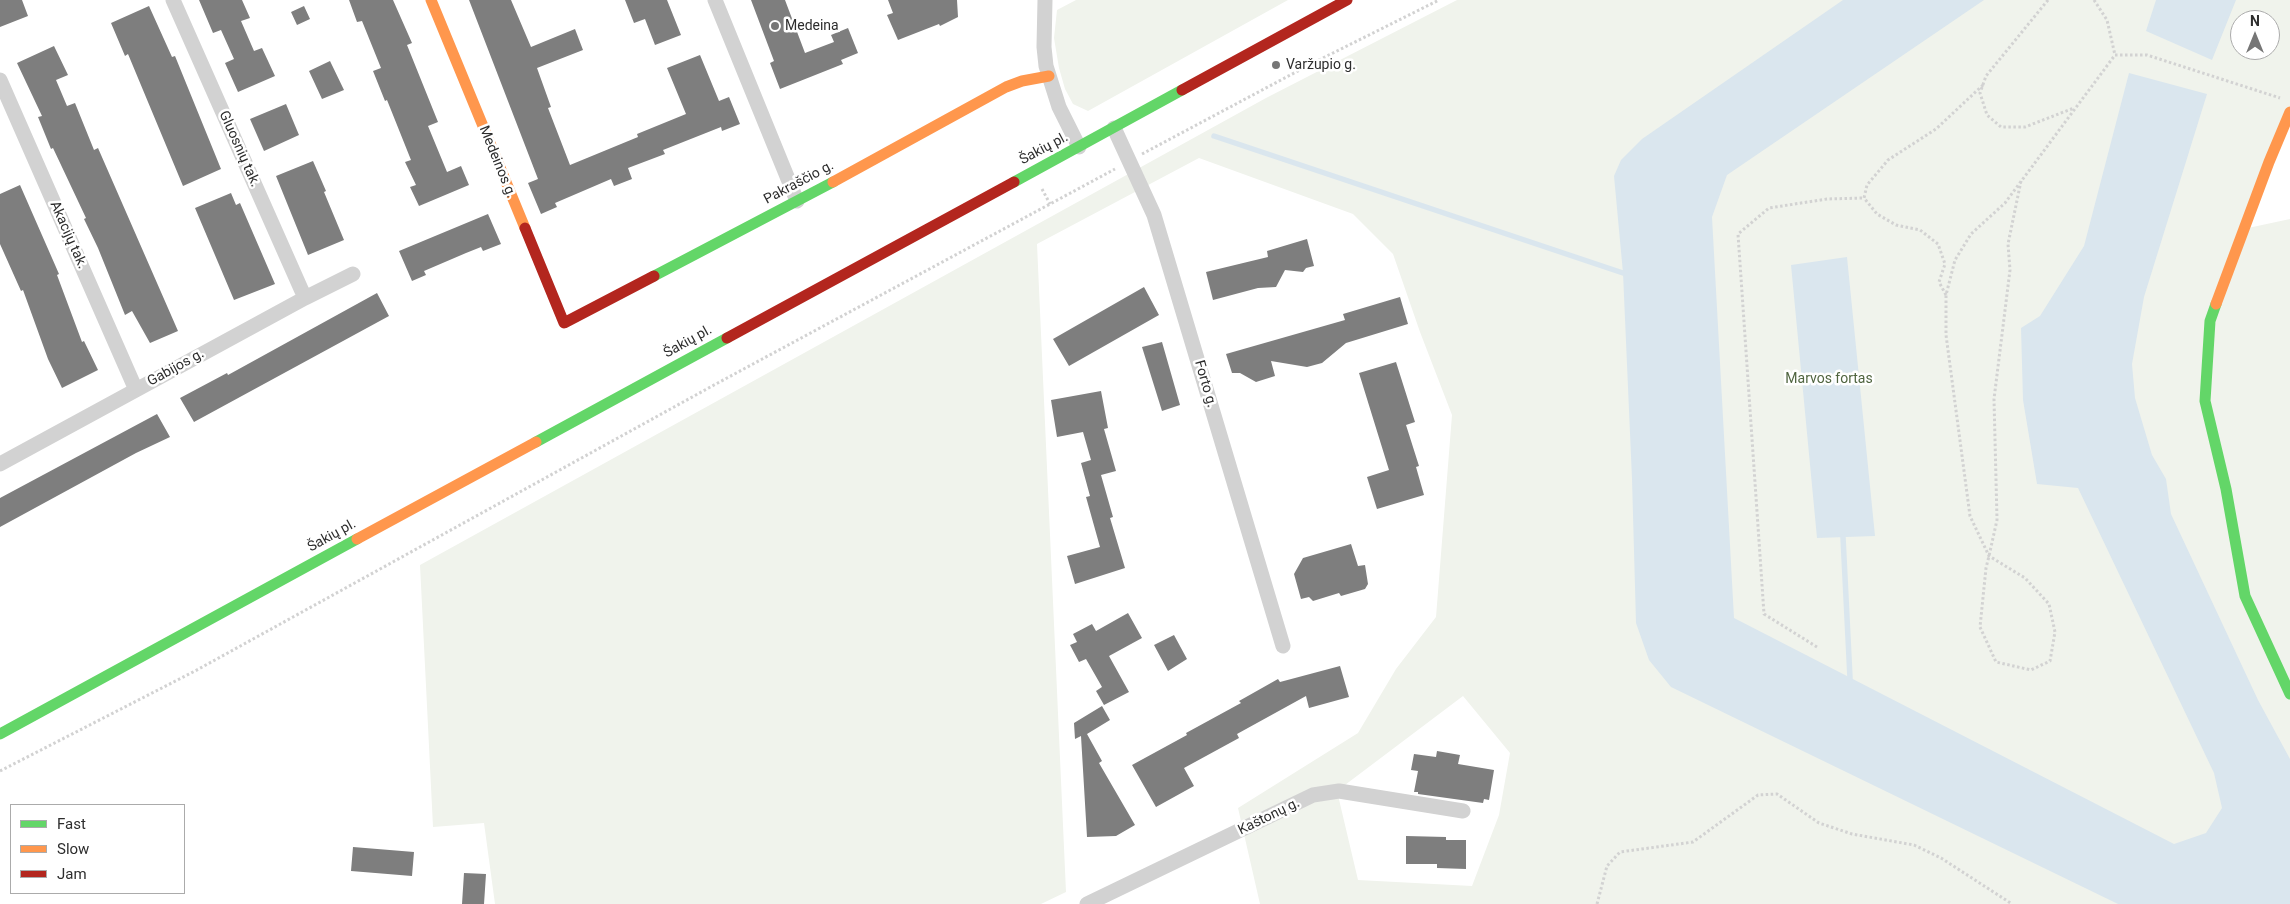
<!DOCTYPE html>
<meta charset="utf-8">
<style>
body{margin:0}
#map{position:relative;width:2290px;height:904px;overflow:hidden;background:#fff;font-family:Roboto,sans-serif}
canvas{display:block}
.legend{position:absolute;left:10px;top:804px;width:175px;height:90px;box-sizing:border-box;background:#fff;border:1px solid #ababab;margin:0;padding:6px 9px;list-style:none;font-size:15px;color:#2d2d2d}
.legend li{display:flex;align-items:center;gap:10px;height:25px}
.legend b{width:25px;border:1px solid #ababab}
.north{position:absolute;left:2230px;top:10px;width:50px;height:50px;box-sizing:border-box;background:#fff;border:1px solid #ababab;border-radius:50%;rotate:0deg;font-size:14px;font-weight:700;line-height:20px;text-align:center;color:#2d2d2d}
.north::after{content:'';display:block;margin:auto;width:18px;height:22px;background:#767676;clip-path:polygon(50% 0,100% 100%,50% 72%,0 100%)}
</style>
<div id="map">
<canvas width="2290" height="904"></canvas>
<ul class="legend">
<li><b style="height:6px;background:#63d668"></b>Fast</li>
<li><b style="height:6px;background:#ff974d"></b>Slow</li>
<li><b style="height:6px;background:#b3261e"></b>Jam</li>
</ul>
<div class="north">N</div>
</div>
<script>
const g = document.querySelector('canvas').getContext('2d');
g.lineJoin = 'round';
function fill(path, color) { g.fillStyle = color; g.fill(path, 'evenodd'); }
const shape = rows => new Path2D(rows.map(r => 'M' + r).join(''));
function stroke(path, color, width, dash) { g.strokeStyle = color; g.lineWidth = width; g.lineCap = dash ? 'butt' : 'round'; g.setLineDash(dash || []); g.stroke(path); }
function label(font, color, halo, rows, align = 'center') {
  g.font = font + ' Roboto,sans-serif'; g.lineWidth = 5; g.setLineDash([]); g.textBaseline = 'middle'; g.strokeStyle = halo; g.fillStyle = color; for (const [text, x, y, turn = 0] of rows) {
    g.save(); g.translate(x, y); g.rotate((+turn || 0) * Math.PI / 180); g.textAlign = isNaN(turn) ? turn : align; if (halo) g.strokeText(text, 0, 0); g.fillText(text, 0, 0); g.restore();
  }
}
fill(shape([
 [1076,0,1288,0,1088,111,1073,104,1065,89,1059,68,1054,38,1057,10],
 [1457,0,2290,0,2290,119,2248,228,2290,219,2290,904,1260,904,1238,808,1358,733,1396,669,1436,617,1452,415,1420,332,1393,254,1353,214,1199,158,1037,244,1066,892,1041,904,495,904,484,823,433,827,420,565,1266,98],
 [2240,20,2270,20,2270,50,2240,50],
 [1463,696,1510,753,1499,815,1472,886,1358,880,1337,791]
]), '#f0f3ec');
fill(shape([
 [1843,0,1984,0,1727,175,1712,217,1734,618,2174,844,2206,833,2222,808,2214,773,2078,488,2037,484,2023,400,2021,328,2040,316,2084,246,2129,73,2207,94,2144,297,2132,364,2135,398,2152,455,2166,479,2171,514,2258,700,2290,759,2290,904,2118,904,1671,687,1649,660,1636,623,1632,479,1623,273,1614,176,1621,160,1642,139],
 [2156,0,2236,0,2212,60,2146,31],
 [1847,257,1875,536,1817,538,1791,265]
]), '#dae6ee');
stroke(shape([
 [1214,136,1623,273],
 [1843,537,1850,678]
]), '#dae6ee', 5.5);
fill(shape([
 [0,0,22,0,28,16,0,27],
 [199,0,242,0,250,18,241,21,254,51,262,48,275,76,238,92,225,63,234,59,221,30,213,33],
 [349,0,393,0,412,43,407,45,438,122,428,126,447,172,461,166,469,185,419,206,410,187,416,185,405,162,411,160,387,100,385,101,373,71,381,68,362,21,357,22],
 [469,0,511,0,531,47,575,29,583,50,537,68,551,107,548,108,570,165,638,137,637,134,686,114,667,68,700,55,719,101,729,97,740,124,722,131,721,127,663,150,665,154,628,168,632,179,614,186,611,179,555,203,557,207,541,214,528,183,538,179],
 [625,0,667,0,681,35,655,45,645,19,634,23],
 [751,0,785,0,805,53,834,42,831,35,848,28,858,53,841,60,843,64,780,89,770,63,774,61],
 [888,0,957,0,958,17,940,26,939,24,898,40,887,15,893,13],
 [149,6,172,57,175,56,221,169,183,186,128,54,125,56,111,23],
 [304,6,310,19,297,25,291,12],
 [54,46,68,75,56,80,67,106,75,103,94,150,98,148,178,331,150,343,132,311,125,315,98,248,84,219,86,218,53,148,51,149,38,117,42,116,17,63],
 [330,61,344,90,322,99,309,71],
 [286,104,299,135,264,151,250,119],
 [313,161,326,191,324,192,344,240,308,255,276,176],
 [20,185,59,274,57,275,82,342,84,341,98,370,62,388,48,359,23,290,21,291,0,244,0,194],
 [231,193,236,205,240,203,275,284,234,300,195,208],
 [488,214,501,244,483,251,481,247,466,253,424,271,426,275,412,281,399,251],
 [1307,239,1314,266,1306,268,1303,272,1285,270,1276,287,1258,288,1213,300,1206,272,1268,257,1267,251],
 [1144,287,1159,315,1069,366,1053,339],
 [377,293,389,316,194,422,180,398,227,373,228,375],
 [1400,297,1408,324,1346,343,1322,363,1307,367,1271,361,1275,376,1256,382,1240,373,1232,373,1226,354,1345,320,1343,314],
 [1162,342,1180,405,1162,411,1142,347],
 [1396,362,1415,422,1406,425,1419,466,1416,467,1424,495,1377,509,1367,477,1389,470,1359,373],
 [1101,391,1108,428,1104,429,1116,471,1101,475,1113,517,1110,518,1125,568,1075,584,1067,556,1100,547,1086,497,1090,496,1081,463,1091,460,1083,432,1057,437,1051,400],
 [157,414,170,437,136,453,0,527,0,498],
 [1351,544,1358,566,1365,565,1368,584,1365,589,1341,596,1339,593,1313,601,1309,597,1301,599,1294,574,1303,558],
 [1128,613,1142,638,1109,656,1129,692,1104,705,1096,691,1102,687,1086,659,1079,662,1070,645,1077,642,1073,634,1092,624,1096,631],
 [1174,635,1187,659,1168,671,1154,645],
 [1340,666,1349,697,1309,708,1306,696,1237,734,1239,738,1184,768,1194,786,1156,807,1132,765,1187,735,1186,733,1241,703,1239,701,1278,679,1280,682],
 [1102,706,1110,720,1087,734,1102,761,1099,763,1135,825,1116,836,1087,837,1081,736,1075,739,1074,723],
 [1437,751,1460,755,1458,764,1494,770,1489,800,1484,799,1483,803,1418,794,1418,792,1414,792,1418,771,1411,770,1414,754,1436,757],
 [1406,836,1446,837,1446,840,1466,840,1466,869,1437,868,1437,864,1406,864],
 [353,847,414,852,412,876,351,871],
 [464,873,486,874,484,904,462,904]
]), '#7e7e7e');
stroke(shape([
 [2048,0,1986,76,1980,93,1987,115,2001,127,2025,127,2074,108],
 [2094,0,2107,20,2115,55],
 [1142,154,1311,64,1439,0],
 [2021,181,2008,244,2010,270,1994,399,1997,520,1989,556,1986,568,1980,627,1996,662,2031,670,2050,661,2055,632,2049,604,2025,578,1989,556,1970,516,1946,335,1946,295,1955,260,1971,234,2005,203,2115,55,2147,55,2280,98],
 [1042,189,1050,204],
 [1946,295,1939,282,1945,264,1938,244,1920,230,1896,225,1877,214,1864,198,1867,185,1888,160,1936,129,1983,85],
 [1817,647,1764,614,1738,234,1769,208,1827,199,1864,198],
 [0,771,195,671,714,385,1115,169],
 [1597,904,1607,866,1620,852,1693,842,1758,795,1777,794,1819,823,1852,834,1914,845,1941,858,2012,904]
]), '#d2d2d2', 3, [2.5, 2.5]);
stroke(shape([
 [173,0,305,298],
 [715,0,797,201],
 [1045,0,1044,47,1046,66,1059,107,1079,147],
 [0,80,136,390],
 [1114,128,1154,215,1283,646],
 [0,464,305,298,353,274],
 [1087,904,1313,795,1339,791,1463,811]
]), '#d2d2d2', 15);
stroke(shape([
 [1014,182,1182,90],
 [654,276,833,182],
 [2216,304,2210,321,2205,401,2226,489,2245,596,2290,694],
 [536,442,727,338],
 [0,734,357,539]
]), '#63d668', 11);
stroke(shape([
 [431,0,525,228],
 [833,182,1006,87,1022,81,1049,76],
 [2216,304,2269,162,2290,112],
 [357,539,536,442]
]), '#ff974d', 11);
stroke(shape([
 [1182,90,1347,0],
 [525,228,564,323,654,276],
 [727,338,1014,182]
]), '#b3261e', 11);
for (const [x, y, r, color] of [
 [775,26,5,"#767676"],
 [1276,65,5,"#767676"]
]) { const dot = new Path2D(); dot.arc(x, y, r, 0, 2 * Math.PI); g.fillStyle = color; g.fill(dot); stroke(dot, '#fff', 2); }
label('14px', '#2d2d2d', '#fff', [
 ["Medeina",785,26],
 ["Varžupio g.",1286,65]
], 'left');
label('14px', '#2d2d2d', '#fff', [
 ["Gluosnių tak.",239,149,66],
 ["Šakių pl.",1044,149,-28],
 ["Medeinos g.",497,162,68],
 ["Pakraščio g.",799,183,-28],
 ["Akacijų tak.",68,235,66],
 ["Šakių pl.",688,342,-29],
 ["Gabijos g.",176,368,-29],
 ["Forto g.",1205,384,74],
 ["Šakių pl.",332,536,-29],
 ["Kaštonų g.",1269,817,-26]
]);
label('14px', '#4f643f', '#fff', [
 ["Marvos fortas",1829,379]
]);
</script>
